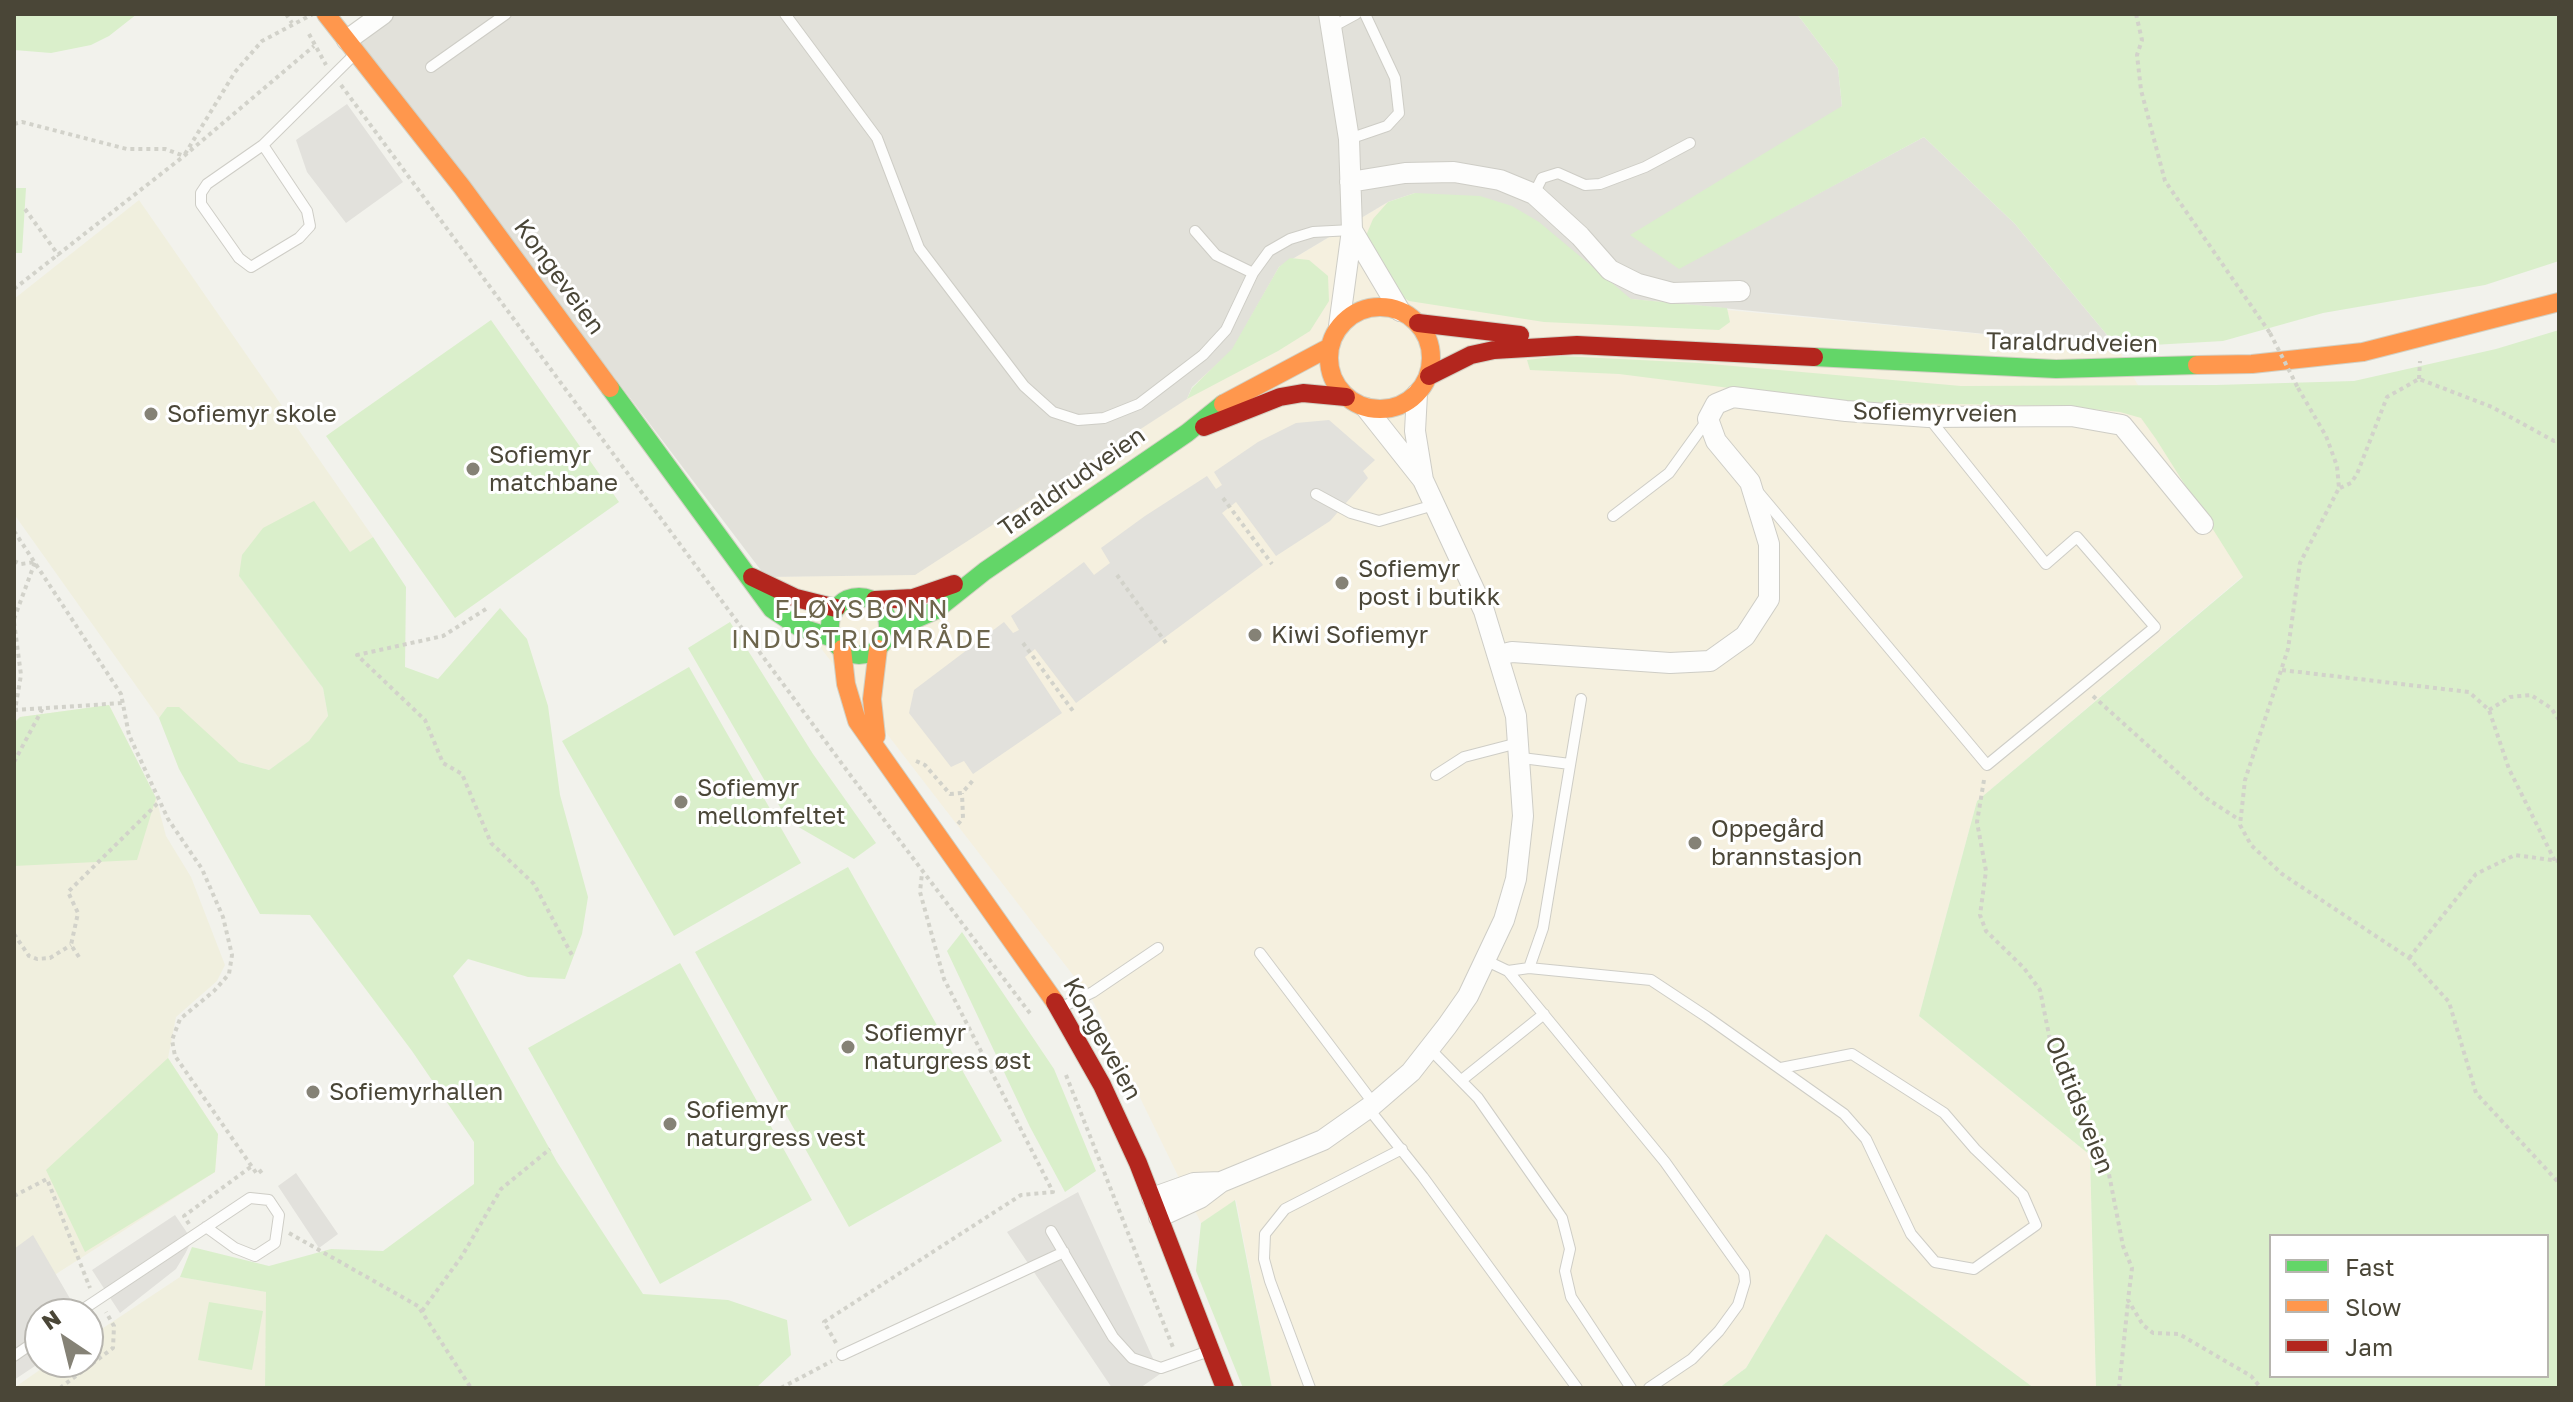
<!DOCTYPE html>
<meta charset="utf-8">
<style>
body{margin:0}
#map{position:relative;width:2573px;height:1402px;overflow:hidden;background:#f2f2ec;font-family:"Golos Text",sans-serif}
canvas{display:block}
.frame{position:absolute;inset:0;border:16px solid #4a4637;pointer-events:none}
.legend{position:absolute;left:2269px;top:1234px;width:280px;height:144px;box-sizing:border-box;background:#fff;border:2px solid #b7b5af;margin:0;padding:10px 14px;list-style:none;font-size:24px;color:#4a4637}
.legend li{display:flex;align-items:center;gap:16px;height:40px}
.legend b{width:40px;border:2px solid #b7b5af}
.north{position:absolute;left:24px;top:1298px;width:80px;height:80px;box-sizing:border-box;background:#fff;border:2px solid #b7b5af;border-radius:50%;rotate:325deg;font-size:22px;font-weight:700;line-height:32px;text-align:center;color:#4a4637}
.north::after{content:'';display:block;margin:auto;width:28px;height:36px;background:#858276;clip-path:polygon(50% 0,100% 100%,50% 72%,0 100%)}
</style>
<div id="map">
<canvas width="2573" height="1402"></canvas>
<div class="frame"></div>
<ul class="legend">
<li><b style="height:10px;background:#63d668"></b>Fast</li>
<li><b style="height:10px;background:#ff974d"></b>Slow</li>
<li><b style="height:10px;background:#b3261e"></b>Jam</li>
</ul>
<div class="north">N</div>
</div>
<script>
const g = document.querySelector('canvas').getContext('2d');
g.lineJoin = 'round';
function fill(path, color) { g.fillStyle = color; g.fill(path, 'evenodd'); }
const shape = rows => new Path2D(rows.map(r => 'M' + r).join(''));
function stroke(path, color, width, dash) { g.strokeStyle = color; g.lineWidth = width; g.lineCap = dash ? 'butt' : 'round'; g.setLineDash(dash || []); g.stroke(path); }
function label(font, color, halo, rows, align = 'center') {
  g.font = font + ' "Golos Text",sans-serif'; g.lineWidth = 6; g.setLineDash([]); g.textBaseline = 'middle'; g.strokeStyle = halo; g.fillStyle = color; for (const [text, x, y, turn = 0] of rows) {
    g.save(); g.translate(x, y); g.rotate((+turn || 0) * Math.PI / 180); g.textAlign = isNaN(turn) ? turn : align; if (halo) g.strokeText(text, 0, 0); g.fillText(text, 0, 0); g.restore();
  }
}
fill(shape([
 [1415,193,1675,305,2117,347,2243,576,1977,801,1919,1016,2090,1155,2096,1388,2034,1388,1826,1235,1746,1368,1719,1388,1272,1388,1236,1200,1201,1223,1093,1001,766,577,915,574,1186,399,1279,267,1388,202]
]), '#f5f0df');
fill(shape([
 [373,14,1797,14,1838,68,1842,106,1679,268,1924,137,2015,224,2117,347,1631,299,1608,284,1415,193,1388,202,1279,267,1232,350,1192,387,1187,399,915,575,766,577,351,30]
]), '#e2e1da');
fill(shape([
 [139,200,373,537,350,553,239,576,323,688,328,716,310,741,269,770,239,762,167,707,159,718,14,514,14,299],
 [109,705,156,798,166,836,191,877,225,965,217,981,176,1017,168,1058,218,1134,215,1172,14,1301,14,723,20,717],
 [180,1277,267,1292,265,1388,14,1388,51,1362,88,1362,88,1338]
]), '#f0efde');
fill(shape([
 [14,14,137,14,109,36,91,45,51,53,14,50],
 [1797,14,2559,14,2559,261,2485,285,2323,313,2223,341,2117,347,2015,224,1924,137,1679,269,1630,235,1842,106,1838,68],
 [14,188,26,188,22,253,14,253],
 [1415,193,1480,196,1512,206,1539,222,1631,299,1727,308,1730,322,1719,330,1544,322,1409,301,1380,282,1365,238,1373,219,1388,202],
 [1290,258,1309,260,1328,276,1329,301,1310,331,1278,351,1187,399,1192,388,1232,349,1279,267],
 [491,320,619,502,455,618,326,436],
 [2559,330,2559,1388,2096,1388,2090,1155,1919,1016,1977,801,2243,577,2156,439,2141,418,2120,412,2063,406,1840,402,1619,374,1530,370,1527,360,1561,356,1699,363,1961,386,2216,385,2354,381,2496,349],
 [2271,1236,2547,1236,2547,1376,2271,1376],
 [314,501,350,552,373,537,406,587,405,667,438,679,500,608,527,639,548,706,560,795,588,897,582,934,565,979,528,977,468,959,453,976,557,1162,643,1294,728,1300,787,1320,791,1355,756,1388,265,1388,266,1292,180,1277,192,1247,269,1266,331,1249,383,1251,474,1184,474,1142,412,1051,310,915,260,914,179,769,159,718,167,707,179,707,239,762,269,770,309,741,328,716,323,688,239,576,242,555,263,528],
 [730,622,813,754,876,843,854,859,788,821,688,648],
 [689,667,801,863,674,936,562,741],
 [109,705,156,798,137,860,14,866,14,723,20,717],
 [848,867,1002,1141,849,1227,695,952],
 [962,932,1054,1069,1096,1171,1065,1192,1030,1127,947,951],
 [680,963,812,1200,660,1284,528,1048],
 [168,1058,218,1134,215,1172,85,1252,46,1170],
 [1235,1200,1272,1388,1243,1388,1196,1271,1201,1223],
 [1826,1234,2034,1388,1719,1388,1746,1368],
 [209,1302,263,1311,252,1370,198,1360]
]), '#daefcb');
fill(shape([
 [347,104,403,182,346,223,307,172,296,140],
 [1329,420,1375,460,1363,471,1368,478,1330,521,1276,556,1236,502,1222,513,1263,565,1076,703,1035,649,1025,657,1062,713,973,774,964,761,951,767,909,713,914,690,1004,622,1013,633,1019,630,1011,616,1084,562,1094,575,1110,563,1101,548,1145,516,1207,476,1216,489,1222,485,1214,472,1258,442,1296,423],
 [296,1173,338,1234,319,1248,278,1186],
 [1078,1192,1160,1374,1140,1388,1112,1388,1007,1232],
 [175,1215,192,1240,185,1254,176,1269,120,1313,92,1270],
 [33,1235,79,1314,40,1314,41,1362,14,1380,14,1249]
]), '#e2e1dc');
const lane = shape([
 [785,14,877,138,919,248,1024,386,1053,412,1078,420,1104,418,1139,404,1203,355,1226,330,1253,273,1269,251,1290,239,1313,232,1352,230],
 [1332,27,1356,14],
 [431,67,506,14],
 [1349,139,1387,126,1399,113,1395,78,1365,14],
 [263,145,307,211,310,226,299,238,251,267,239,258,201,204,201,193,207,184,263,145,356,53],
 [1534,194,1542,178,1558,173,1585,185,1600,184,1645,167,1690,143],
 [1195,231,1216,255,1253,273],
 [1759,493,1987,765,2155,627,2077,537,2046,564,1929,418],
 [1316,494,1351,513,1379,521,1434,505],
 [1613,516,1669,473,1708,419],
 [1522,758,1570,764],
 [1436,775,1464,757,1518,743],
 [1260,953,1374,1104],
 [1487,961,1508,971,1529,968,1651,980,1707,1017,1844,1114,1866,1139,1911,1234,1935,1262,1974,1269,2036,1225,2023,1195,1975,1149,1944,1113,1852,1054,1781,1068],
 [1529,968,1543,928,1581,699],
 [1508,971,1665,1162,1744,1273,1745,1282,1738,1305,1719,1331,1692,1359,1649,1388],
 [1060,1008,1093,992,1158,948],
 [1430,1049,1478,1098,1562,1218,1570,1249,1565,1271,1571,1297,1631,1388],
 [1463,1079,1544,1014],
 [1368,1108,1423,1177,1577,1388],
 [1051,1231,1113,1337,1132,1358,1161,1368,1209,1351],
 [76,1314,250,1198,269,1200,279,1215,275,1243,255,1256,235,1248,206,1227],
 [842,1355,1064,1252],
 [14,1356,40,1338],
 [1310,1388,1270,1281,1264,1259,1265,1234,1285,1209,1402,1149]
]);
const street = shape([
 [1329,14,1349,139,1352,230,1339,326],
 [347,40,383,14],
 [1350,182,1405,173,1454,172,1500,180,1534,194,1580,236,1610,270,1638,284,1672,293,1740,291],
 [1352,230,1400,311],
 [1366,408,1423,480],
 [1499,655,1512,652,1670,663,1710,661,1745,636,1769,599,1769,544,1750,482,1716,441,1708,419,1716,404,1733,397,1846,411,1928,417,2071,416,2122,425,2203,524],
 [1152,1198,1194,1183,1221,1182],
 [1159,1217,1200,1198,1221,1182,1323,1140,1374,1104,1411,1072,1447,1026,1468,996,1504,920,1516,879,1523,816,1516,716,1484,611,1423,480,1415,431,1417,394]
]);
const fast = shape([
 [1814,357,2056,369,2197,365],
 [610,388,772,609,799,627,833,638],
 '830 626a29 29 0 1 1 58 0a29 29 0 1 1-58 0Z',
 [888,631,936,610,985,571,1187,433,1223,404]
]);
const slow = shape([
 [326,14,462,187,610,388],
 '1329 358a51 51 0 1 1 102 0a51 51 0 1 1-102 0Z',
 [2197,365,2252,364,2363,352,2559,302],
 [1223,404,1330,347],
 [842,649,846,684,857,721,1055,1002],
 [876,736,872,699,878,649]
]);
const jam = shape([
 [1418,323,1520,335],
 [1429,376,1471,355,1494,350,1577,345,1814,357],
 [1204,427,1280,397,1303,393,1346,397],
 [752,577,796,598,836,608],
 [875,600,913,598,954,584],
 [1055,1002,1102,1085,1138,1163,1225,1388]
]);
stroke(lane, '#cecdc6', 12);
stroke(street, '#cecdc6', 22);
stroke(fast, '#d2d0c3', 20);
stroke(slow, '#d2d0c3', 20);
stroke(jam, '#d2d0c3', 20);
stroke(shape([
 [286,14,292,23],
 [2136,14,2142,40,2137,55,2141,90,2165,181,2270,333],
 [309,34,326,65],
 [341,85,851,776,1032,1016],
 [14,124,22,122,127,149,165,149,184,156],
 [185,154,235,72],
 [25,209,59,256],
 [14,289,184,156,314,46],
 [2419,379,2420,361],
 [2298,388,2326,436,2337,466,2339,488,2300,563,2288,649,2245,780,2240,825,2251,845,2282,874,2409,958,2449,1002,2476,1093,2559,1183],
 [2340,488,2351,483,2357,474,2387,397,2419,379,2492,407,2554,441,2559,439],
 [1223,498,1272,564],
 [14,531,121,694,129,735,168,819,202,869,223,917,232,955,229,974,214,991,180,1019,172,1040,175,1056,257,1174,265,1168],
 [14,561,21,564,35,562],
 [1117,575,1166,643],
 [486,609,443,636,357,655,425,720,443,763,462,774,491,843,534,884,573,957],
 [14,619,35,562],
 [14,622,21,675,15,710,123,703],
 [1023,643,1073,711],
 [2282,670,2469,692,2489,710,2509,769,2554,859,2559,857],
 [2093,696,2206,798,2238,819],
 [2489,710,2510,697,2531,695,2551,708,2559,720],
 [916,761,925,765,950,794,962,793,975,778],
 [14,762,43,708],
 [1984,780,1977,822,1986,871,1980,915,1986,931,2024,968,2040,990,2050,1040,2108,1169,2123,1246,2132,1268,2128,1300,2143,1325,2153,1333,2179,1334,2251,1376,2261,1388],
 [958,824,963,818,962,793],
 [14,934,29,956,37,959,50,958,71,945],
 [79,957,71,945,78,913,68,892,160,801],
 [2409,958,2476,874,2515,855,2559,861],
 [1066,1075,1174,1350],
 [14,1196,47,1179,90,1288],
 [189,1224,184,1216,252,1166],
 [289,1233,418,1306,471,1388],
 [422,1311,462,1256,501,1189,550,1149],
 [836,1343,824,1322,1021,1195,1053,1192,944,979,920,892,922,873],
 [60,1388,113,1348,114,1326,106,1312],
 [781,1388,832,1361],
 [2119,1388,2128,1302]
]), '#d2d2ca', 4, [4, 4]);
stroke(lane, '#fdfdfc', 10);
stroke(street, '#fdfdfc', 20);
stroke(fast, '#63d668', 18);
stroke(slow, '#ff974d', 18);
stroke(jam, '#b3261e', 18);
stroke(shape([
 [235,72,262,41,313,14],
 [2270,333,2298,388]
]), '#d2d2ca', 4, [4, 4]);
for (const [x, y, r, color] of [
 [151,414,8,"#858276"],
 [473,469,8,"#858276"],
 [1342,583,8,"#858276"],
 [1255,635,8,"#858276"],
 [681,802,8,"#858276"],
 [1695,843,8,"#858276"],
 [848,1047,8,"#858276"],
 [313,1092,8,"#858276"],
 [670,1124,8,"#858276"]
]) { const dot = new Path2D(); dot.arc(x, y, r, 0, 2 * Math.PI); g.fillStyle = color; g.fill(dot); stroke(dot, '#fff', 3); }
label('24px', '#4a4637', '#fff', [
 ["Kongeveien",559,277,54],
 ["Taraldrudveien",2072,343,1],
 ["Sofiemyrveien",1935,413,1],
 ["Taraldrudveien",1072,482,-35],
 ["Kongeveien",1102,1039,61],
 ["Oldtidsveien",2079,1105,68]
]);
label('24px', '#4a4637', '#fff', [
 ["Sofiemyr skole",167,414],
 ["Sofiemyr",489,455],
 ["matchbane",489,483],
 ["Sofiemyr",1358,569],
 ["post i butikk",1358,597],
 ["Kiwi Sofiemyr",1271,635],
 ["Sofiemyr",697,788],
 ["mellomfeltet",697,816],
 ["Oppegård",1711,829],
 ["brannstasjon",1711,857],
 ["Sofiemyr",864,1033],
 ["naturgress øst",864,1061],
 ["Sofiemyrhallen",329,1092],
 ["Sofiemyr",686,1110],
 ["naturgress vest",686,1138]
], 'left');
g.letterSpacing = '2px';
label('26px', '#6d664d', '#fff', [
 ["FLØYSBONN",862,610],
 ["INDUSTRIOMRÅDE",862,640]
]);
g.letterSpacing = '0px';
</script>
